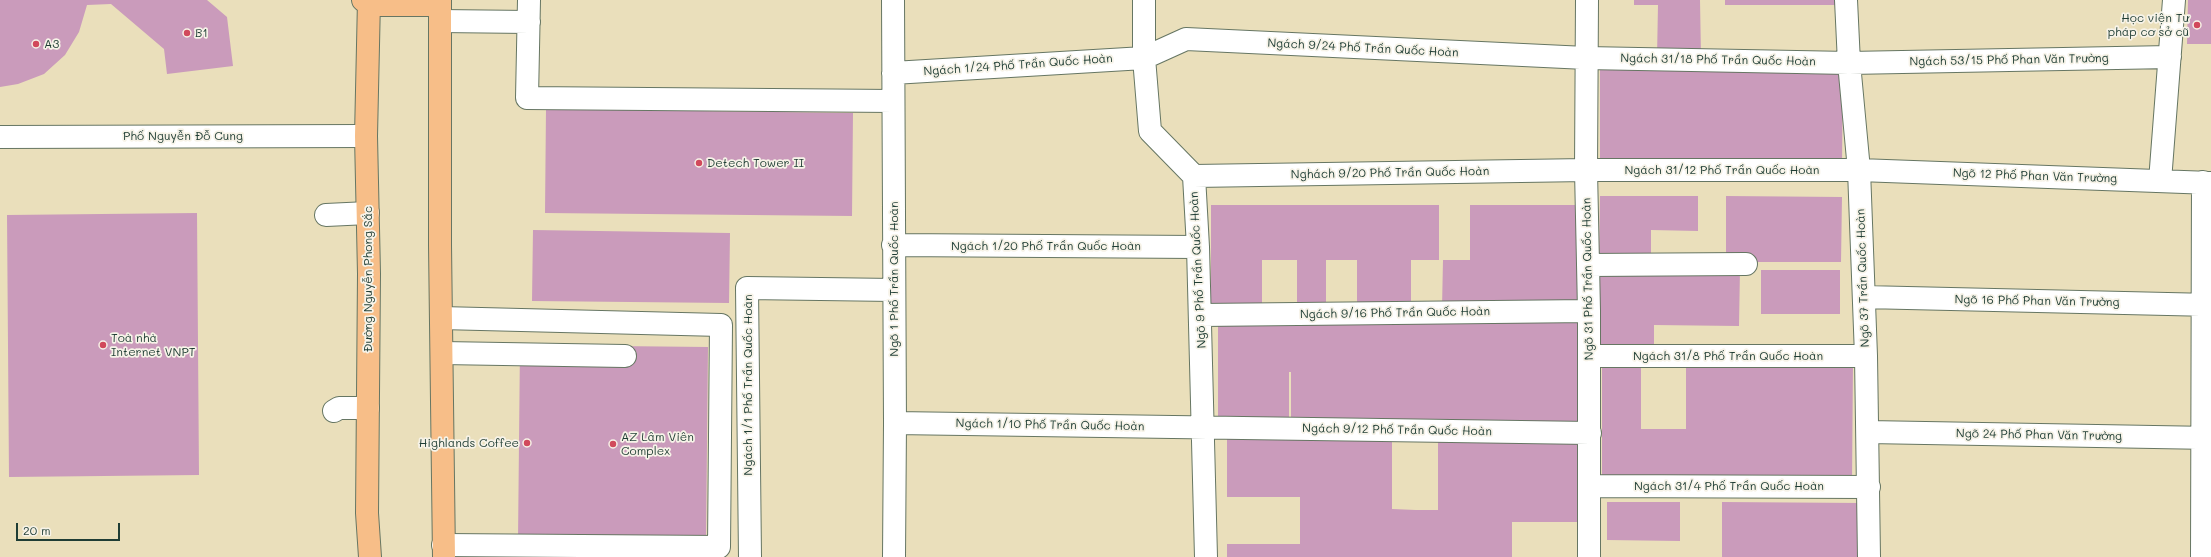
<!DOCTYPE html>
<meta charset="utf-8">
<style>
body{margin:0}
#map{position:relative;width:2211px;height:557px;overflow:hidden;background:#eadfbb;font-family:Mali,sans-serif}
canvas{display:block}
.scale{position:absolute;left:16px;top:523px;width:104px;height:18px;box-sizing:border-box;border:2px solid #1f3d34;border-top:0;padding-left:5px;font-size:12px;line-height:14px;white-space:nowrap;color:#1f3d34;-webkit-text-stroke:3px #f7f3e8;paint-order:stroke}
</style>
<div id="map">
<canvas width="2211" height="557"></canvas>
<div class="scale">20 m</div>
</div>
<script>
const g = document.querySelector('canvas').getContext('2d');
g.lineJoin = 'round';
function fill(path, color) { g.fillStyle = color; g.fill(path, 'evenodd'); }
const shape = rows => new Path2D(rows.map(r => 'M' + r).join(''));
function stroke(path, color, width, dash) { g.strokeStyle = color; g.lineWidth = width; g.lineCap = dash ? 'butt' : 'round'; g.setLineDash(dash || []); g.stroke(path); }
function label(font, color, halo, rows, align = 'center') {
  g.font = font + ' Mali,sans-serif'; g.lineWidth = 3.5; g.setLineDash([]); g.textBaseline = 'middle'; g.strokeStyle = halo; g.fillStyle = color; for (const [text, x, y, turn = 0] of rows) {
    g.save(); g.translate(x, y); g.rotate((+turn || 0) * Math.PI / 180); g.textAlign = isNaN(turn) ? turn : align; if (halo) g.strokeText(text, 0, 0); g.fillText(text, 0, 0); g.restore();
  }
}
fill(shape([
 [0,0,207,0,227,17,233,66,167,74,164,49,111,4,87,5,79,32,65,55,44,74,18,84,0,87],
 [1634,0,1700,0,1701,57,1657,57,1658,5,1634,5],
 [1725,0,1843,0,1843,5,1725,5],
 [2188,0,2211,0,2211,44,2187,44],
 [1600,62,1843,63,1842,166,1600,165],
 [546,109,853,113,852,216,545,213],
 [1600,196,1698,196,1698,231,1651,230,1651,262,1599,261],
 [1726,196,1842,197,1841,262,1726,262],
 [1211,205,1439,205,1439,260,1411,260,1411,308,1357,308,1357,260,1326,260,1326,308,1297,308,1297,260,1262,260,1262,308,1211,308],
 [1470,205,1585,205,1585,309,1442,308,1443,260,1470,260],
 [197,213,199,475,9,477,7,215],
 [533,230,730,233,729,303,532,301],
 [1599,268,1740,269,1739,326,1654,325,1654,348,1599,348],
 [1761,270,1840,270,1840,314,1761,314],
 [1218,321,1585,322,1584,424,1291,423,1291,372,1289,372,1289,423,1218,422],
 [520,345,708,347,706,542,518,540],
 [1602,361,1641,361,1641,429,1686,429,1686,361,1853,362,1852,483,1602,482],
 [1227,439,1392,439,1392,509,1416,510,1438,510,1438,440,1587,440,1587,522,1512,522,1512,557,1227,557,1227,544,1300,544,1300,497,1227,497],
 [1607,502,1680,502,1680,541,1607,540],
 [1722,502,1862,503,1862,557,1722,557]
]), '#ca9bbb');
const minor = shape([
 [529,0,527,98,893,101],
 [893,0,895,423,894,557],
 [1144,0,1144,58,1150,131,1194,176,1198,247,1206,557],
 [1587,0,1586,170,1589,311,1589,557],
 [1846,0,1849,63,1859,170,1866,356,1869,557],
 [440,21,529,22],
 [893,73,1144,58,1186,39,1586,58,1849,63,2170,57],
 [0,137,366,136],
 [1194,176,1586,170,1859,170,2211,183],
 [2160,181,2174,0],
 [326,215,368,213],
 [893,245,1198,247],
 [1588,265,1746,264],
 [1864,297,2211,305],
 [1201,315,1589,311],
 [441,318,721,325,719,547,443,545],
 [442,353,625,356],
 [1589,356,1866,356],
 [334,411,339,408,368,408],
 [895,423,1590,433],
 [1868,432,2211,438],
 [1590,486,1869,487],
 [750,557,747,288,894,290],
 [2202,557,2203,182]
]);
const major = shape([
 [363,0,369,5,440,5],
 [369,0,366,136,369,274,367,513,370,557],
 [440,0,440,245,444,557]
]);
stroke(minor, '#667663', 24);
stroke(major, '#667663', 24);
stroke(minor, '#fff', 22);
stroke(major, '#f7be88', 22);
for (const [x, y, r, color] of [
 [2197,25,4,"#d1495b"],
 [187,33,4,"#d1495b"],
 [36,44,4,"#d1495b"],
 [699,163,4,"#d1495b"],
 [103,345,4,"#d1495b"],
 [527,443,4,"#d1495b"],
 [613,444,4,"#d1495b"]
]) { const dot = new Path2D(); dot.arc(x, y, r, 0, 2 * Math.PI); g.fillStyle = color; g.fill(dot); stroke(dot, '#f7f3e8', 1.5); }
label('12px', '#1f3d34', '#f7f3e8', [
 ["Học viện Tư",2189,18,"right"],
 ["pháp cơ sở cũ",2189,32,"right"],
 ["B1",195,33],
 ["A3",44,44],
 ["Detech Tower II",707,163],
 ["Toà nhà",111,338],
 ["Internet VNPT",111,352],
 ["AZ Lâm Viên",621,437],
 ["Complex",621,451],
 ["Highlands Coffee",519,443,"right"]
], 'left');
label('12px', '#1f3d34', '#f7f3e8', [
 ["Ngách 9/24 Phố Trần Quốc Hoàn",1363,48,3],
 ["Ngách 31/18 Phố Trần Quốc Hoàn",1718,60,1],
 ["Ngách 53/15 Phố Phan Văn Trường",2009,60,-1],
 ["Ngách 1/24 Phố Trần Quốc Hoàn",1018,65,-4],
 ["Phố Nguyễn Đỗ Cung",183,136],
 ["Ngách 31/12 Phố Trần Quốc Hoàn",1722,170],
 ["Nghách 9/20 Phố Trần Quốc Hoàn",1390,173,-1],
 ["Ngõ 12 Phố Phan Văn Trường",2035,176,2],
 ["Ngách 1/20 Phố Trần Quốc Hoàn",1046,246],
 ["Ngõ 9 Phố Trần Quốc Hoàn",1198,270,-93],
 ["Ngõ 37 Trần Quốc Hoàn",1863,278,-92],
 ["Đường Nguyễn Phong Sắc",368,279,-90],
 ["Ngõ 1 Phố Trần Quốc Hoàn",894,279,-90],
 ["Ngõ 31 Phố Trần Quốc Hoàn",1588,279,-91],
 ["Ngõ 16 Phố Phan Văn Trường",2037,301,1],
 ["Ngách 9/16 Phố Trần Quốc Hoàn",1395,313,-1],
 ["Ngách 31/8 Phố Trần Quốc Hoàn",1728,356],
 ["Ngách 1/1 Phố Trần Quốc Hoàn",748,385,-90],
 ["Ngách 1/10 Phố Trần Quốc Hoàn",1050,425,1],
 ["Ngách 9/12 Phố Trần Quốc Hoàn",1397,430,1],
 ["Ngõ 24 Phố Phan Văn Trường",2039,435,1],
 ["Ngách 31/4 Phố Trần Quốc Hoàn",1729,486]
]);
</script>
